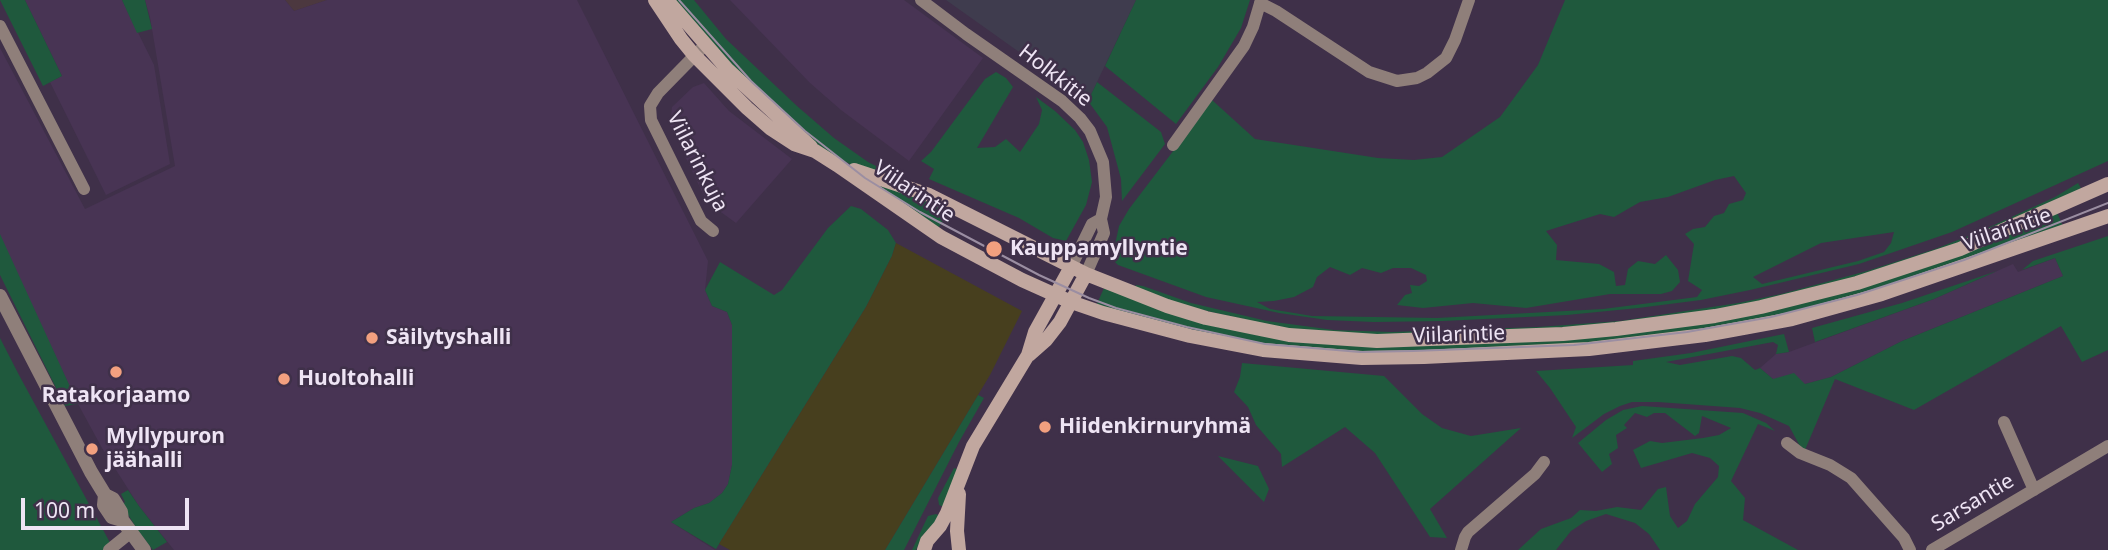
<!DOCTYPE html>
<meta charset="utf-8">
<style>
body{margin:0}
#map{position:relative;width:2108px;height:550px;overflow:hidden;background:#3f3049;font-family:"Noto Sans",sans-serif}
canvas{display:block}
.scale{position:absolute;left:21px;top:498px;width:168px;height:32px;box-sizing:border-box;border:4px solid #eee4f4;border-top:0;padding-left:9px;font-size:21px;line-height:24px;white-space:nowrap;color:#eee4f4;-webkit-text-stroke:5px #3f3049;paint-order:stroke}
</style>
<div id="map">
<canvas width="2108" height="550"></canvas>
<div class="scale">100 m</div>
</div>
<script>
const g = document.querySelector('canvas').getContext('2d');
g.lineJoin = 'round';
function fill(path, color) { g.fillStyle = color; g.fill(path, 'evenodd'); }
const shape = rows => new Path2D(rows.map(r => 'M' + r).join(''));
function stroke(path, color, width, dash) { g.strokeStyle = color; g.lineWidth = width; g.lineCap = dash ? 'butt' : 'round'; g.setLineDash(dash || []); g.stroke(path); }
function label(font, color, halo, rows, align = 'center') {
  g.font = font + ' "Noto Sans",sans-serif'; g.lineWidth = 5; g.setLineDash([]); g.textBaseline = 'middle'; g.strokeStyle = halo; g.fillStyle = color; for (const [text, x, y, turn = 0] of rows) {
    g.save(); g.translate(x, y); g.rotate((+turn || 0) * Math.PI / 180); g.textAlign = isNaN(turn) ? turn : align; if (halo) g.strokeText(text, 0, 0); g.fillText(text, 0, 0); g.restore();
  }
}
fill(shape([
 [285,0,327,0,294,11]
]), '#4c383f');
fill(shape([
 [25,0,122,0,154,65,170,164,106,195,50,82,62,76],
 [145,0,285,0,294,11,327,0,577,0,708,261,705,290,708,297,712,306,727,312,732,325,732,465,728,484,722,493,709,503,694,508,671,522,715,550,174,550,139,506,102,448,78,404,0,240,0,48,85,209,175,166,150,17],
 [730,0,904,0,983,58,909,161,841,110,810,83],
 [704,83,729,111,792,159,736,223,707,202,670,125,672,107,693,87],
 [2055,258,2063,276,1902,341,1831,377,1805,384,1773,379,1760,368,1776,354,1789,352,1934,299,2013,264,2018,272]
]), '#483454');
fill(shape([
 [946,0,1136,0,1088,101]
]), '#3f3c4e');
fill(shape([
 [0,0,25,0,62,76,43,86],
 [122,0,145,0,152,29,137,33],
 [674,0,694,0,726,39,797,106,834,138,868,162,894,175,892,180,864,171,828,153,746,83],
 [1136,0,1250,0,1241,28,1218,67,1176,124,1105,66],
 [1565,0,2108,0,2108,161,1952,232,1859,264,1750,290,1701,300,1638,308,1567,315,1443,321,1374,322,1327,320,1279,313,1206,297,1118,265,1112,259,1119,226,1129,209,1212,100,1255,139,1378,158,1414,160,1442,157,1500,117,1538,65],
 [1734,176,1746,193,1743,200,1729,204,1724,213,1714,216,1705,227,1693,229,1685,234,1694,244,1688,281,1702,290,1697,297,1603,309,1437,318,1312,316,1270,309,1257,302,1274,301,1294,297,1313,287,1317,277,1330,267,1350,275,1362,268,1381,273,1393,268,1411,268,1426,275,1427,281,1419,286,1410,285,1412,293,1405,295,1397,305,1423,308,1473,303,1526,308,1610,294,1661,294,1672,291,1680,282,1678,270,1666,255,1655,264,1638,261,1628,269,1625,285,1616,286,1614,272,1599,264,1556,260,1557,245,1546,231,1600,214,1614,217,1640,202,1668,197,1715,180],
 [1894,232,1891,243,1884,252,1858,261,1762,284,1753,277,1821,243],
 [996,72,1006,78,1013,87,977,148,995,147,1006,139,1020,152,1039,124,1042,110,1036,97,1055,111,1075,130,1083,142,1089,160,1092,182,1086,205,1066,241,1053,238,1019,218,929,179,934,169,921,161,931,152,985,79],
 [1097,82,1161,132,1165,144,1122,201,1121,179,1107,127,1088,101],
 [865,180,919,196,948,209,948,214,936,231],
 [2078,183,2081,188,2069,196,1962,245,1807,293,1621,326,1417,336,1305,333,1197,310,1135,287,1136,285,1143,286,1191,303,1267,321,1334,330,1391,332,1538,327,1620,321,1738,303,1781,294,1867,271,1935,249,1981,231,2055,197],
 [851,206,861,209,888,230,896,243,892,256,866,307,716,549,671,522,694,508,709,503,722,493,728,484,732,465,732,325,727,312,712,306,705,290,720,262,774,295,782,290,828,228],
 [2056,210,2064,229,1841,303,1649,341,1390,355,1264,347,1096,306,1104,288,1355,344,1763,311],
 [0,234,78,404,65,406,0,275],
 [2108,236,2108,350,2082,362,2061,326,1914,410,1835,379,1805,450,1801,448,1789,426,1760,413,1740,408,1658,402,1632,402,1620,406,1604,414,1572,438,1576,427,1550,388,1536,371,1633,365,1633,361,1691,353,1784,334,1789,352,1776,354,1778,345,1773,342,1666,362,1680,365,1732,356,1741,358,1755,370,1760,368,1773,379,1794,373,1805,384,1831,377,1902,341,2063,276,2055,258,2022,270,2033,261],
 [1997,271,1934,299,1815,342,1812,328,1902,303],
 [0,338,19,375,114,550,0,550],
 [1242,363,1384,376,1422,414,1442,428,1471,436,1521,428,1430,509,1447,538,1430,537,1375,453,1345,427,1282,467,1281,454,1256,425,1248,407,1234,392,1240,377],
 [978,395,984,398,959,442,904,550,885,550],
 [1642,406,1743,413,1766,423,1775,431,1758,424,1731,481,1745,498,1743,520,1798,550,1660,550,1649,534,1635,523,1606,514,1586,521,1571,531,1556,550,1518,550,1541,529,1571,518,1580,510,1596,511,1617,507,1641,510,1658,489,1666,487,1670,516,1678,528,1687,521,1695,504,1718,477,1719,466,1710,458,1692,453,1641,468,1633,450,1650,441,1662,443,1703,438,1719,435,1731,428,1702,416,1699,433,1695,436,1665,413,1654,413,1647,417,1635,413,1624,425,1627,428,1616,435,1618,448,1609,454,1612,464,1602,472,1578,443,1606,420,1623,410],
 [1218,456,1258,466,1269,489,1264,502],
 [954,468,957,469,946,508,939,505,938,498],
 [128,490,139,506,167,542,153,550,139,532,122,505,125,502,121,494],
 [936,514,942,517,923,535,916,550,912,550,928,516]
]), '#1f593d');
fill(shape([
 [896,243,1022,311,990,375,885,550,730,550,719,544,866,307,892,256]
]), '#473f1e');
stroke(shape([
 [921,0,966,34,1062,101,1080,118,1090,131,1103,162,1106,197,1101,219,1104,233,1086,274],
 [1260,3,1276,11,1369,72,1397,81,1417,78,1427,73,1446,58,1455,40,1469,0],
 [0,26,84,189],
 [705,45,658,93,650,106,651,120,701,221,713,231],
 [1173,145,1244,46,1253,27,1261,0],
 [1071,267,1092,224,1101,219],
 [2004,422,2034,490],
 [1787,443,1800,453,1830,465,1851,478,1904,538,1910,550],
 [109,550,130,533],
 [1461,550,1465,537,1468,532,1535,474,1544,462],
 [1932,550,2108,446]
]), '#8f7f7a', 12);
stroke(shape([
 [0,296,91,472,105,495,113,499,121,512,122,520,144,550],
 [105,495,104,505,112,517,122,520]
]), '#8f7f7a', 14);
stroke(shape([
 [655,0,681,39,694,55,747,108,771,129,794,144,815,151,837,165,941,237,1022,280,1071,302,1103,313,1190,336,1263,350,1362,358,1424,357,1589,349,1705,335,1792,319,1882,294,2108,216],
 [667,0,728,70,811,147],
 [854,170,929,195,1086,274,1167,306,1206,318,1289,335,1377,341,1563,334,1616,329,1715,316,1761,307,1857,283,1960,249,2108,184],
 [1029,355,1046,340,1060,322,1086,274],
 [959,494,957,531,959,550],
 [924,550,927,541,940,526,947,513,973,446,1028,355,1035,332,1071,267]
]), '#c1a79f', 14);
stroke(shape([
 [679,0,751,81,805,131,865,178,920,212,1039,275,1089,298,1116,308,1187,327,1265,344,1360,352,1413,351,1574,345,1687,332,1771,317,1857,295,1964,260,2108,203]
]), '#9b8ea2', 2);
for (const [x, y, r, color] of [
 [994,249,9,"#f2a07f"],
 [372,338,7,"#f2a07f"],
 [116,372,7,"#f2a07f"],
 [284,379,7,"#f2a07f"],
 [1045,427,7,"#f2a07f"],
 [92,449,7,"#f2a07f"]
]) { const dot = new Path2D(); dot.arc(x, y, r, 0, 2 * Math.PI); g.fillStyle = color; g.fill(dot); stroke(dot, '#3f3049', 2.5); }
label('21px', '#eee4f4', '#3f3049', [
 ["Holkkitie",1055,76,38],
 ["Viilarinkuja",697,162,63],
 ["Viilarintie",914,192,34],
 ["Viilarintie",2007,230,-19],
 ["Viilarintie",1459,335,-2],
 ["Sarsantie",1973,503,-31]
]);
label('bold 21px', '#eee4f4', '#3f3049', [
 ["Kauppamyllyntie",1010,249],
 ["Säilytyshalli",386,338],
 ["Huoltohalli",298,379],
 ["Ratakorjaamo",116,396,"center"],
 ["Hiidenkirnuryhmä",1059,427],
 ["Myllypuron",106,437],
 ["jäähalli",106,461]
], 'left');
</script>
